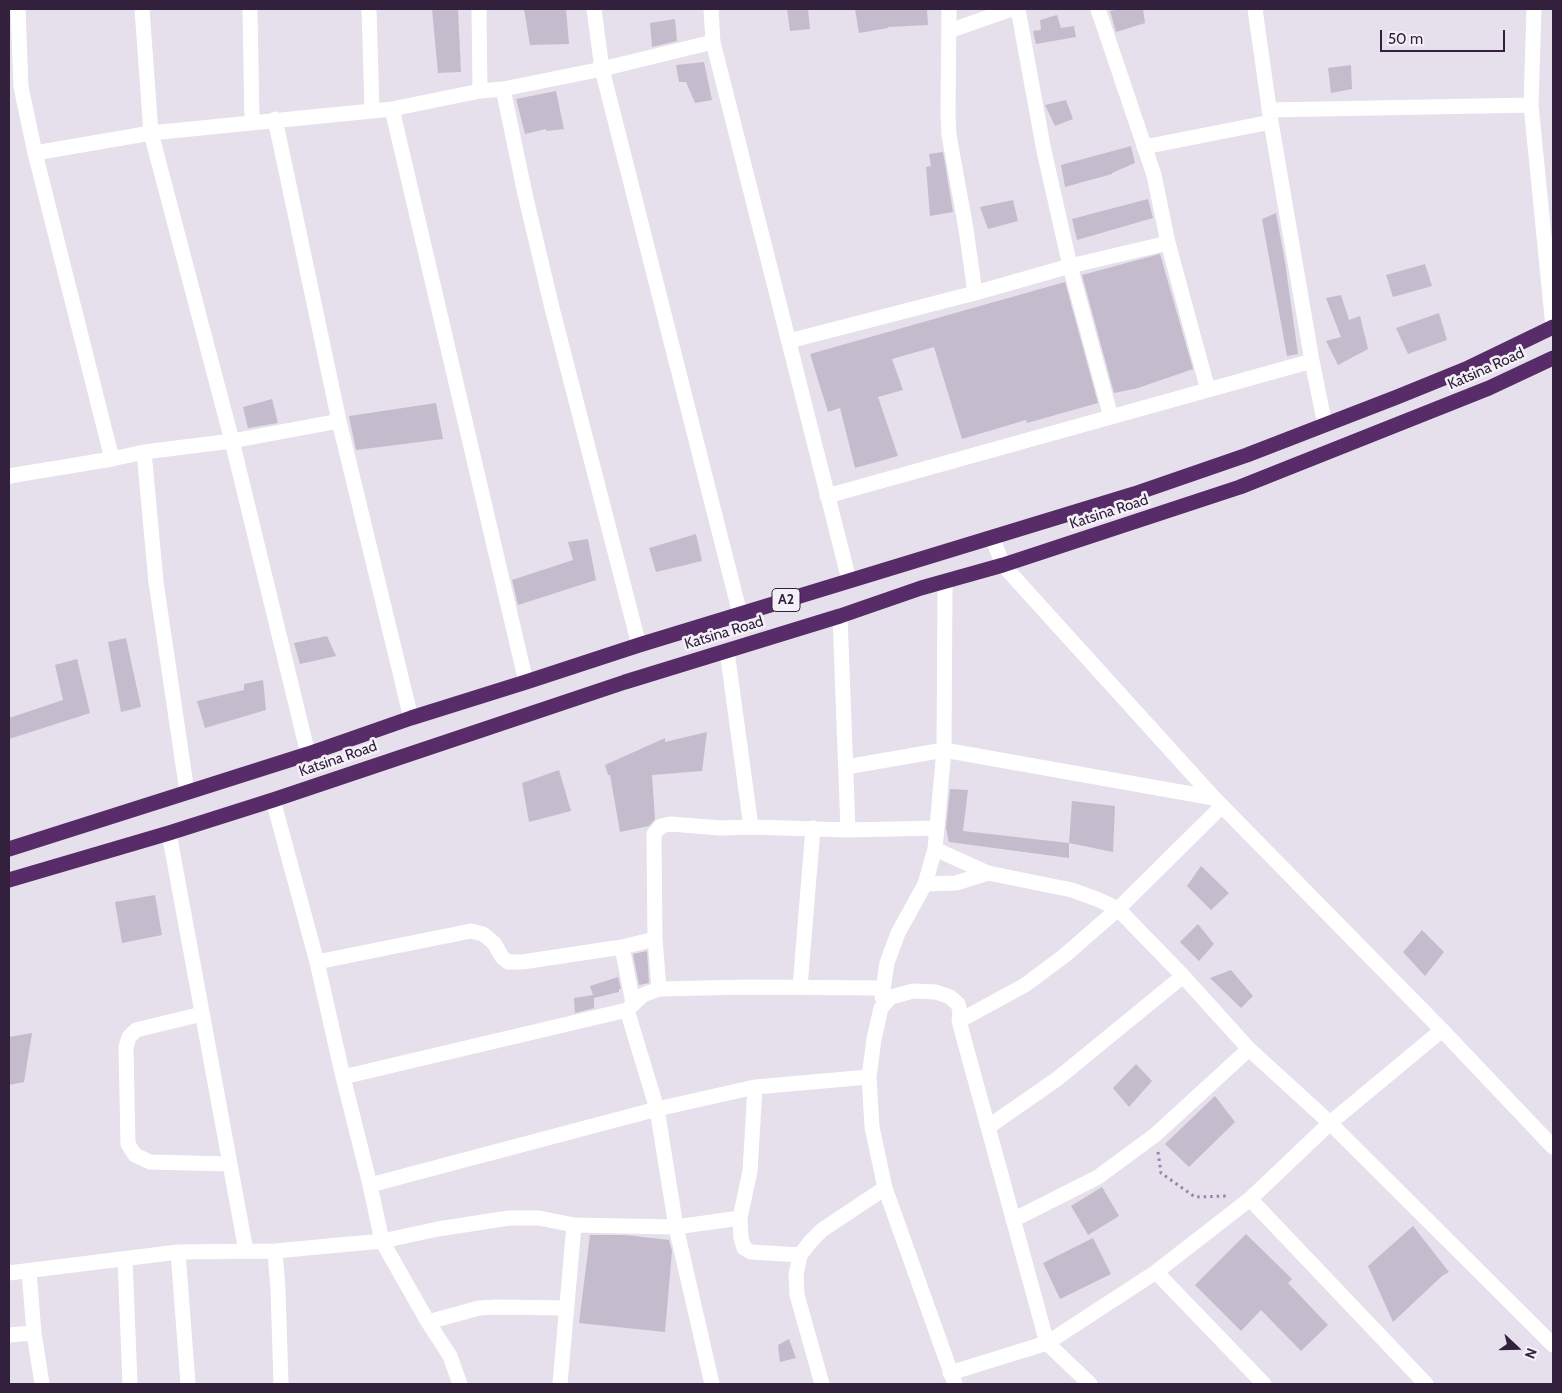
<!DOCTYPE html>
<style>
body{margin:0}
#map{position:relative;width:1562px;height:1393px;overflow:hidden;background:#e5e0eb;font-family:Cabin,sans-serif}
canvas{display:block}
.frame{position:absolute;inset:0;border:10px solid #33203c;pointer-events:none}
.north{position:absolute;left:1492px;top:1323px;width:50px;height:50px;-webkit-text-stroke:4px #f4f0f8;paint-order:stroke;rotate:111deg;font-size:14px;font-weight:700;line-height:20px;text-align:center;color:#33203c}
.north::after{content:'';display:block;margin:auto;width:18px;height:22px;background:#33203c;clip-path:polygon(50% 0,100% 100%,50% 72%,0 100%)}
.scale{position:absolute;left:1380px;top:30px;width:125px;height:22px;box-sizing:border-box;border:2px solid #33203c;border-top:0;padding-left:6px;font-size:15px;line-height:18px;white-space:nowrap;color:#33203c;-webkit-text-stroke:4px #f4f0f8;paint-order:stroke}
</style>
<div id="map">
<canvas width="1562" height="1393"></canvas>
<div class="frame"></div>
<div class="north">N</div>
<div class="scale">50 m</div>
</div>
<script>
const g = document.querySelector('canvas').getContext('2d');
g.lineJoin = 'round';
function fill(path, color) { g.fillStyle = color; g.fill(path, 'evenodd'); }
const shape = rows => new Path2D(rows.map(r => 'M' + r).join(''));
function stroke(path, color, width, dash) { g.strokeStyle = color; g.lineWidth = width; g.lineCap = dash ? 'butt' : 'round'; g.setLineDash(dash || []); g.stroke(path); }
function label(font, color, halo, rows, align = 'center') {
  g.font = font + ' Cabin,sans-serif'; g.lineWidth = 5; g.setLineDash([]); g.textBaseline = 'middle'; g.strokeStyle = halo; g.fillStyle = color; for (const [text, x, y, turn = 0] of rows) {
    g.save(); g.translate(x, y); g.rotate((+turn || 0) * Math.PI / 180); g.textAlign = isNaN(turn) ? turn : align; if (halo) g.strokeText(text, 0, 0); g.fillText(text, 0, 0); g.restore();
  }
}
fill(shape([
 [432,9,458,9,461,72,438,73],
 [524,9,566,9,569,44,530,45],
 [787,9,808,9,810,29,790,31],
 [855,9,927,9,928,25,888,27,888,28,859,33],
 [1121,9,1143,9,1145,23,1116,32,1110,11],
 [1057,15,1061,28,1074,26,1076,37,1036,44,1033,31,1041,30,1040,20],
 [675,19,677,41,652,47,650,23],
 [704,62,712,100,695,103,686,82,679,82,676,65],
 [1351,65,1352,89,1331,93,1328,68],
 [556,91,564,129,546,131,546,129,525,134,516,99],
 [1066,100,1073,119,1055,126,1045,105],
 [1131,146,1135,163,1112,173,1112,174,1065,187,1061,165],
 [943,152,953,212,930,216,926,167,931,166,929,154],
 [1148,199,1153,218,1077,240,1072,219],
 [1013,200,1018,221,988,229,980,207],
 [1276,213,1285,262,1298,354,1287,356,1262,219],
 [1160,254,1193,369,1138,388,1114,393,1082,275],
 [1425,264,1432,286,1393,297,1386,275],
 [1065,282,1098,403,1027,423,1026,420,962,439,934,347,892,359,903,390,878,397,898,456,855,468,840,408,828,412,810,354],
 [1341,295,1349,320,1360,316,1368,349,1338,365,1326,341,1341,337,1326,298],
 [1439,313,1447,340,1408,354,1396,328],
 [272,399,278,423,248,428,243,407],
 [436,403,443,439,356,450,349,416],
 [696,534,702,561,656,572,649,548],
 [588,539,596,580,518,605,512,580,573,560,568,542],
 [327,636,336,656,300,664,294,643],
 [126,638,141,707,121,712,108,642],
 [77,659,90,713,9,739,9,718,63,700,55,665],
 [263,680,266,710,205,728,197,701,244,690,244,684],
 [707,732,702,771,652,775,655,819,649,826,620,832,610,775,608,775,605,765,665,738,665,742],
 [559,770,571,811,529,822,522,783],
 [950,789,968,790,963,831,1069,843,1069,858,949,842,946,828],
 [1072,801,1115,806,1113,852,1069,843],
 [1201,866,1229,893,1211,910,1187,886],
 [155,895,162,935,122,943,115,902],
 [1198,924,1214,944,1199,961,1180,942],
 [1422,930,1444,952,1425,976,1403,952],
 [647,951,649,983,639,985,633,954],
 [1231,970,1253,996,1241,1008,1210,978],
 [618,977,621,989,619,989,619,992,594,998,594,1008,575,1013,574,998,593,995,590,986],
 [32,1033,24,1082,9,1085,9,1037],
 [1136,1064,1152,1081,1129,1107,1113,1088],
 [1215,1096,1235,1122,1189,1167,1165,1144],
 [1102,1187,1119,1216,1088,1235,1071,1206],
 [1413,1226,1449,1272,1442,1276,1393,1322,1368,1266],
 [1246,1234,1292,1279,1288,1283,1328,1325,1301,1351,1261,1310,1241,1331,1195,1285],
 [590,1235,625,1235,669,1240,672,1251,665,1332,579,1323],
 [1093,1238,1111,1274,1060,1299,1043,1263],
 [789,1339,796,1358,780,1362,778,1345]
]), '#c4bccc');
stroke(shape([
 [1158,1152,1161,1173,1195,1197,1228,1196]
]), '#9e80af', 3, [2.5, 4]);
stroke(shape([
 [18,9,21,87,35,153,112,459],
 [142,9,151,133,232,441,308,754],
 [250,9,252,123],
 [369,9,372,110],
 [479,9,480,91],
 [594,9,602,69,740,614],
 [711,9,713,42,849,580],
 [1018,9,1044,151,1070,266,1111,417],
 [1098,9,1154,175,1168,243,1208,390],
 [1255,9,1271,122,1312,361,1325,425],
 [1534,9,1531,105,1553,327],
 [949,31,1012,9],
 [503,89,525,194,552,308,639,645],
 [392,109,526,682],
 [1269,110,1531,105],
 [275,119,339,421,411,718],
 [1144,147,1271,122],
 [35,153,151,133,392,109,480,91,503,89,602,69,713,42],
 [975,293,1070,266,1168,243],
 [789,341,975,293,966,229,949,135,948,114,949,9],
 [144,452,156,582,187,792],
 [9,476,112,459,144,452,232,441,339,421],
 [827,496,1312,361],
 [840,616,848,830],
 [846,767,944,750,1214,798],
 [273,800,317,962,343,1077,370,1185,382,1241,428,1322,450,1356,460,1384],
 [751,827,848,830,936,828],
 [169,833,246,1251],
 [935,849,988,873,1072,890,1099,900,1118,909,1183,976,1249,1049,1330,1123,1553,1345],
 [925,884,956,883,988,873],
 [622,947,633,1003],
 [317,962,471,931,483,934,494,943,502,957,508,962,522,962,622,947,655,939],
 [800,987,813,828],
 [659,989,655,939,654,834,661,826,670,824,721,828,751,827,727,651],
 [882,997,887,963,898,933,925,884,935,849,944,750,945,582],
 [627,1010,657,1109,676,1227,712,1384],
 [202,1014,136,1030,129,1037,126,1047,128,1144,135,1155,150,1162,230,1164],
 [959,1021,1025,985,1064,956,1118,909,1222,806],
 [343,1077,627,1010,643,995,659,989,748,987,882,988],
 [755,1087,750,1171,740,1218,741,1238,744,1248,751,1252,800,1255],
 [988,1127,1057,1079,1183,976],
 [370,1185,657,1109,755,1087,869,1077],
 [1250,1199,1426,1384],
 [1013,1220,1098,1177,1155,1135,1249,1049],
 [275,1251,278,1289,281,1384],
 [178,1252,188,1384],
 [125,1259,130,1384],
 [29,1271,34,1333,42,1384],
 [1156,1272,1264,1384],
 [9,1273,178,1252,275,1251,382,1241,438,1229,509,1218,539,1218,574,1225,676,1227,740,1218],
 [428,1322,479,1308,498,1307,566,1308],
 [9,1335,34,1333],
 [950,1373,1047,1343,1090,1384],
 [560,1384,574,1225],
 [822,1384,797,1295,796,1275,800,1255,811,1241,822,1230,885,1188],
 [955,1384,885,1188,872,1127,869,1077,874,1039,881,1008,891,997,913,991,936,992,950,997,958,1004,960,1012,959,1021,1047,1343,1156,1272,1250,1199,1330,1123,1442,1030]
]), '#fff', 15);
stroke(shape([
 [992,537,1003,565,1214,798,1442,1030,1553,1147]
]), '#fff', 15);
stroke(shape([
 [9,849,308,754,411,718,526,682,639,645,1134,494,1247,455,1397,397,1466,369,1553,327],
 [9,880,169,833,273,800,625,682,840,616,921,588,1003,565,1240,487,1489,388,1553,358]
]), '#582c68', 15);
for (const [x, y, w] of [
 [786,600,28]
]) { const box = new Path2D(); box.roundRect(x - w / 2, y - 11.5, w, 23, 4); g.fillStyle = '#f4f0f8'; g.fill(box); stroke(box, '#33203c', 1); }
label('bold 14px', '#33203c', null, [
 ["A2",786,600]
]);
label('15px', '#33203c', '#f4f0f8', [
 ["Katsina Road",1486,369,-24],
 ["Katsina Road",1109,512,-18],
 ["Katsina Road",724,633,-17],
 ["Katsina Road",338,759,-19]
]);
</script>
